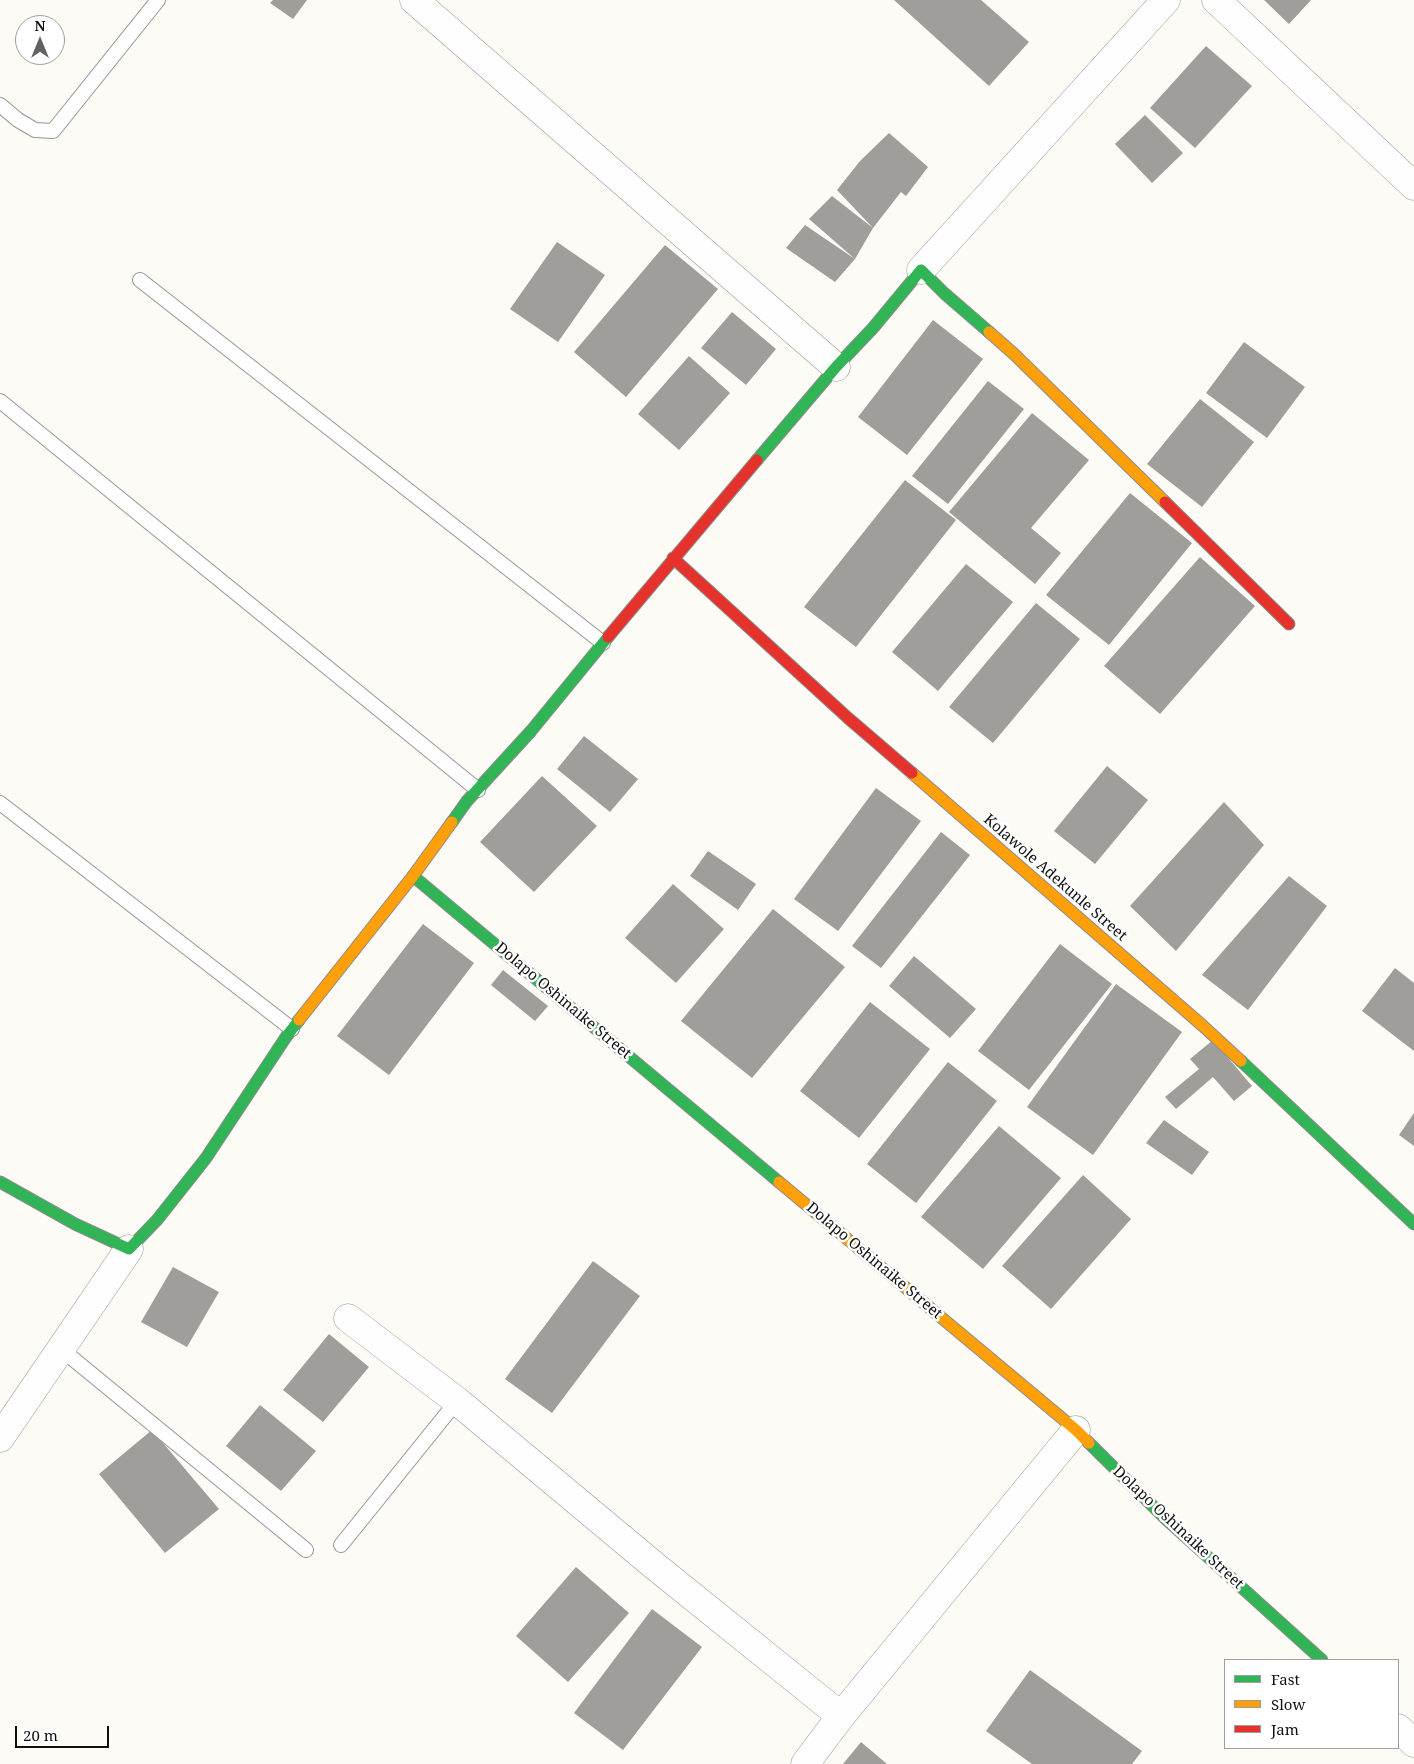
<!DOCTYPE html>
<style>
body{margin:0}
#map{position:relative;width:1414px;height:1764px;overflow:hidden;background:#fcfbf6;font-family:"Noto Serif",serif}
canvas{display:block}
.legend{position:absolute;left:1224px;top:1659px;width:175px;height:90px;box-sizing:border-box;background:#fff;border:1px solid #9f9f9f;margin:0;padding:6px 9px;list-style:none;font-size:15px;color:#101010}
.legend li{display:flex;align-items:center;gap:10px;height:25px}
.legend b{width:25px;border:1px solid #9f9f9f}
.north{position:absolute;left:15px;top:15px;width:50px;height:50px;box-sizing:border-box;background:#fff;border:1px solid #9f9f9f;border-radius:50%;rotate:0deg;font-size:14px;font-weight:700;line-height:20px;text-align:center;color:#101010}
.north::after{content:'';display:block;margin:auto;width:18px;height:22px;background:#636260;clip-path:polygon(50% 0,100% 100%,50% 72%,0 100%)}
.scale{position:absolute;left:15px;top:1726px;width:94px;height:22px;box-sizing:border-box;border:2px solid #101010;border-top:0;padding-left:6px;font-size:15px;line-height:18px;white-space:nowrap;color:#101010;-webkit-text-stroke:4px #fff;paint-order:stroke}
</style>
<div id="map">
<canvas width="1414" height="1764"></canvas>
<ul class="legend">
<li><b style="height:6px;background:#30b455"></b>Fast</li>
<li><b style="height:6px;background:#ff9f0a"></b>Slow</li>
<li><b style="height:6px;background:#e5322d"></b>Jam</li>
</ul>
<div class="north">N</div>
<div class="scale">20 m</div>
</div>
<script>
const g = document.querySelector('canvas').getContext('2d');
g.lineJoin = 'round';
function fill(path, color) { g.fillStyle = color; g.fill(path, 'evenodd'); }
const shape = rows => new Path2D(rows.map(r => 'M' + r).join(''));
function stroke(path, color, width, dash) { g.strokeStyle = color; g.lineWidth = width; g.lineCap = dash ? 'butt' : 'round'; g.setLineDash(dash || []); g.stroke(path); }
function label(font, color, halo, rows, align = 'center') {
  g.font = font + ' "Noto Serif",serif'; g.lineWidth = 5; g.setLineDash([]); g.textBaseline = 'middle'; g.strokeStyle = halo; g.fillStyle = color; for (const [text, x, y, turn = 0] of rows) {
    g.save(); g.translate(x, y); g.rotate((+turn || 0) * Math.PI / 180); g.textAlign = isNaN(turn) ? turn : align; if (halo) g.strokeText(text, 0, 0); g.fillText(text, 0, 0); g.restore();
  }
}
fill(shape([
 [273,0,307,0,293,19,270,3],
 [894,0,981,0,1029,42,989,86],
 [1264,0,1311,0,1289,24],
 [1206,46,1252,86,1195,148,1150,108],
 [1145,115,1183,153,1152,183,1115,144],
 [889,133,928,167,906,196,901,192,873,228,837,190,860,161],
 [832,196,873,228,855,259,809,219],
 [805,225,855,259,835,282,786,248],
 [557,242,605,275,558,342,510,309],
 [665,245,718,289,626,397,574,352],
 [732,312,776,349,746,385,701,348],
 [933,320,983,359,907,455,858,417],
 [1244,342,1305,387,1267,438,1206,393],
 [689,356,730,393,679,450,638,414],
 [988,381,1024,409,948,504,912,476],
 [1200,399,1254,442,1202,507,1147,464],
 [1032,413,1089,460,1031,528,1061,553,1035,584,949,512],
 [905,480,956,520,856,647,804,607],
 [1130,493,1192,543,1109,645,1046,595],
 [1200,557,1255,606,1160,714,1104,666],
 [966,564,1013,602,938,691,892,652],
 [1036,603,1080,639,993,743,949,707],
 [584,736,638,779,610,812,557,769],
 [1107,766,1148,800,1095,864,1054,831],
 [542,776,597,826,534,892,480,842],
 [876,788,921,821,838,931,794,899],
 [1224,802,1264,845,1176,951,1130,906],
 [941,832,970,855,881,968,852,946],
 [708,851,756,884,738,910,690,876],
 [1289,876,1327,906,1248,1010,1202,975],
 [673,884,724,929,676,983,625,938],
 [773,909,845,967,752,1078,681,1021],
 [423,924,474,963,389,1075,337,1036],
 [1060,944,1112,984,1029,1090,978,1051],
 [914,956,976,1009,950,1038,889,986],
 [1395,968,1414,983,1414,1051,1362,1011],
 [503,970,548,1006,535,1021,491,985],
 [1116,984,1182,1032,1093,1155,1027,1107],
 [870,1002,930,1049,859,1138,800,1091],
 [1213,1040,1252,1086,1234,1101,1213,1077,1176,1109,1165,1097,1199,1069,1190,1059],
 [948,1062,997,1101,916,1203,867,1164],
 [1414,1113,1414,1146,1399,1135],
 [1164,1120,1209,1152,1192,1175,1146,1143],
 [999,1126,1061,1178,983,1269,921,1217],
 [1083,1175,1131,1219,1051,1309,1002,1266],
 [593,1261,640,1296,552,1413,505,1379],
 [173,1267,219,1292,187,1347,141,1322],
 [329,1334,369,1367,323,1422,283,1390],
 [260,1405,316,1451,281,1491,226,1446],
 [152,1430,219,1509,165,1553,99,1474],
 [576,1567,629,1613,568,1682,516,1636],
 [652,1609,702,1647,623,1750,574,1713],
 [1030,1670,1142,1751,1132,1764,1032,1764,986,1731],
 [861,1742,887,1764,843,1764]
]), '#a09e9b');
const lane = shape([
 [0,105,18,120,35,130,53,131,158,0],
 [140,280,603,643],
 [0,401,478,790],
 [0,803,292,1029],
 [61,1349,306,1550],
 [341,1545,457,1401]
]);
const street = shape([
 [414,0,836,367],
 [1216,0,1414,186],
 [921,270,1166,0],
 [348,1318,457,1401,656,1567,841,1716],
 [0,1438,129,1249],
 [1398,1728,1414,1743],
 [805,1764,841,1716,1076,1430]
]);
const fast = shape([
 [757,460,836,367,873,328,921,270,944,293,989,332],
 [452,822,467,801,531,731,608,637],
 [413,876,779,1182],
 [1241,1061,1414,1224],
 [0,1182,75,1224,129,1249,157,1220,206,1158,286,1037,299,1020],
 [1089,1443,1168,1521,1322,1660]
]);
const slow = shape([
 [989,332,1014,354,1165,502],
 [912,773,1203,1026,1241,1061],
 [299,1020,413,876,452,822],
 [779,1182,1076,1430,1089,1443]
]);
const jam = shape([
 [1165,502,1289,624],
 [673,558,848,718,912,773],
 [608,637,757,460]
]);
stroke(lane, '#969694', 16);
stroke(street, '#969694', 29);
stroke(fast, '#8d8c8a', 13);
stroke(slow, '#8d8c8a', 13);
stroke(jam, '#8d8c8a', 13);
stroke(lane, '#fffefe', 14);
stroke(street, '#fffefe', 28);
stroke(fast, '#30b455', 11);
stroke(slow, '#ff9f0a', 11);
stroke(jam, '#e5322d', 11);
label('15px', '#101010', '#fff', [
 ["Kolawole Adekunle Street",1055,878,41],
 ["Dolapo Oshinaike Street",563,1001,40],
 ["Dolapo Oshinaike Street",874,1261,40],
 ["Dolapo Oshinaike Street",1178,1528,43]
]);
</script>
